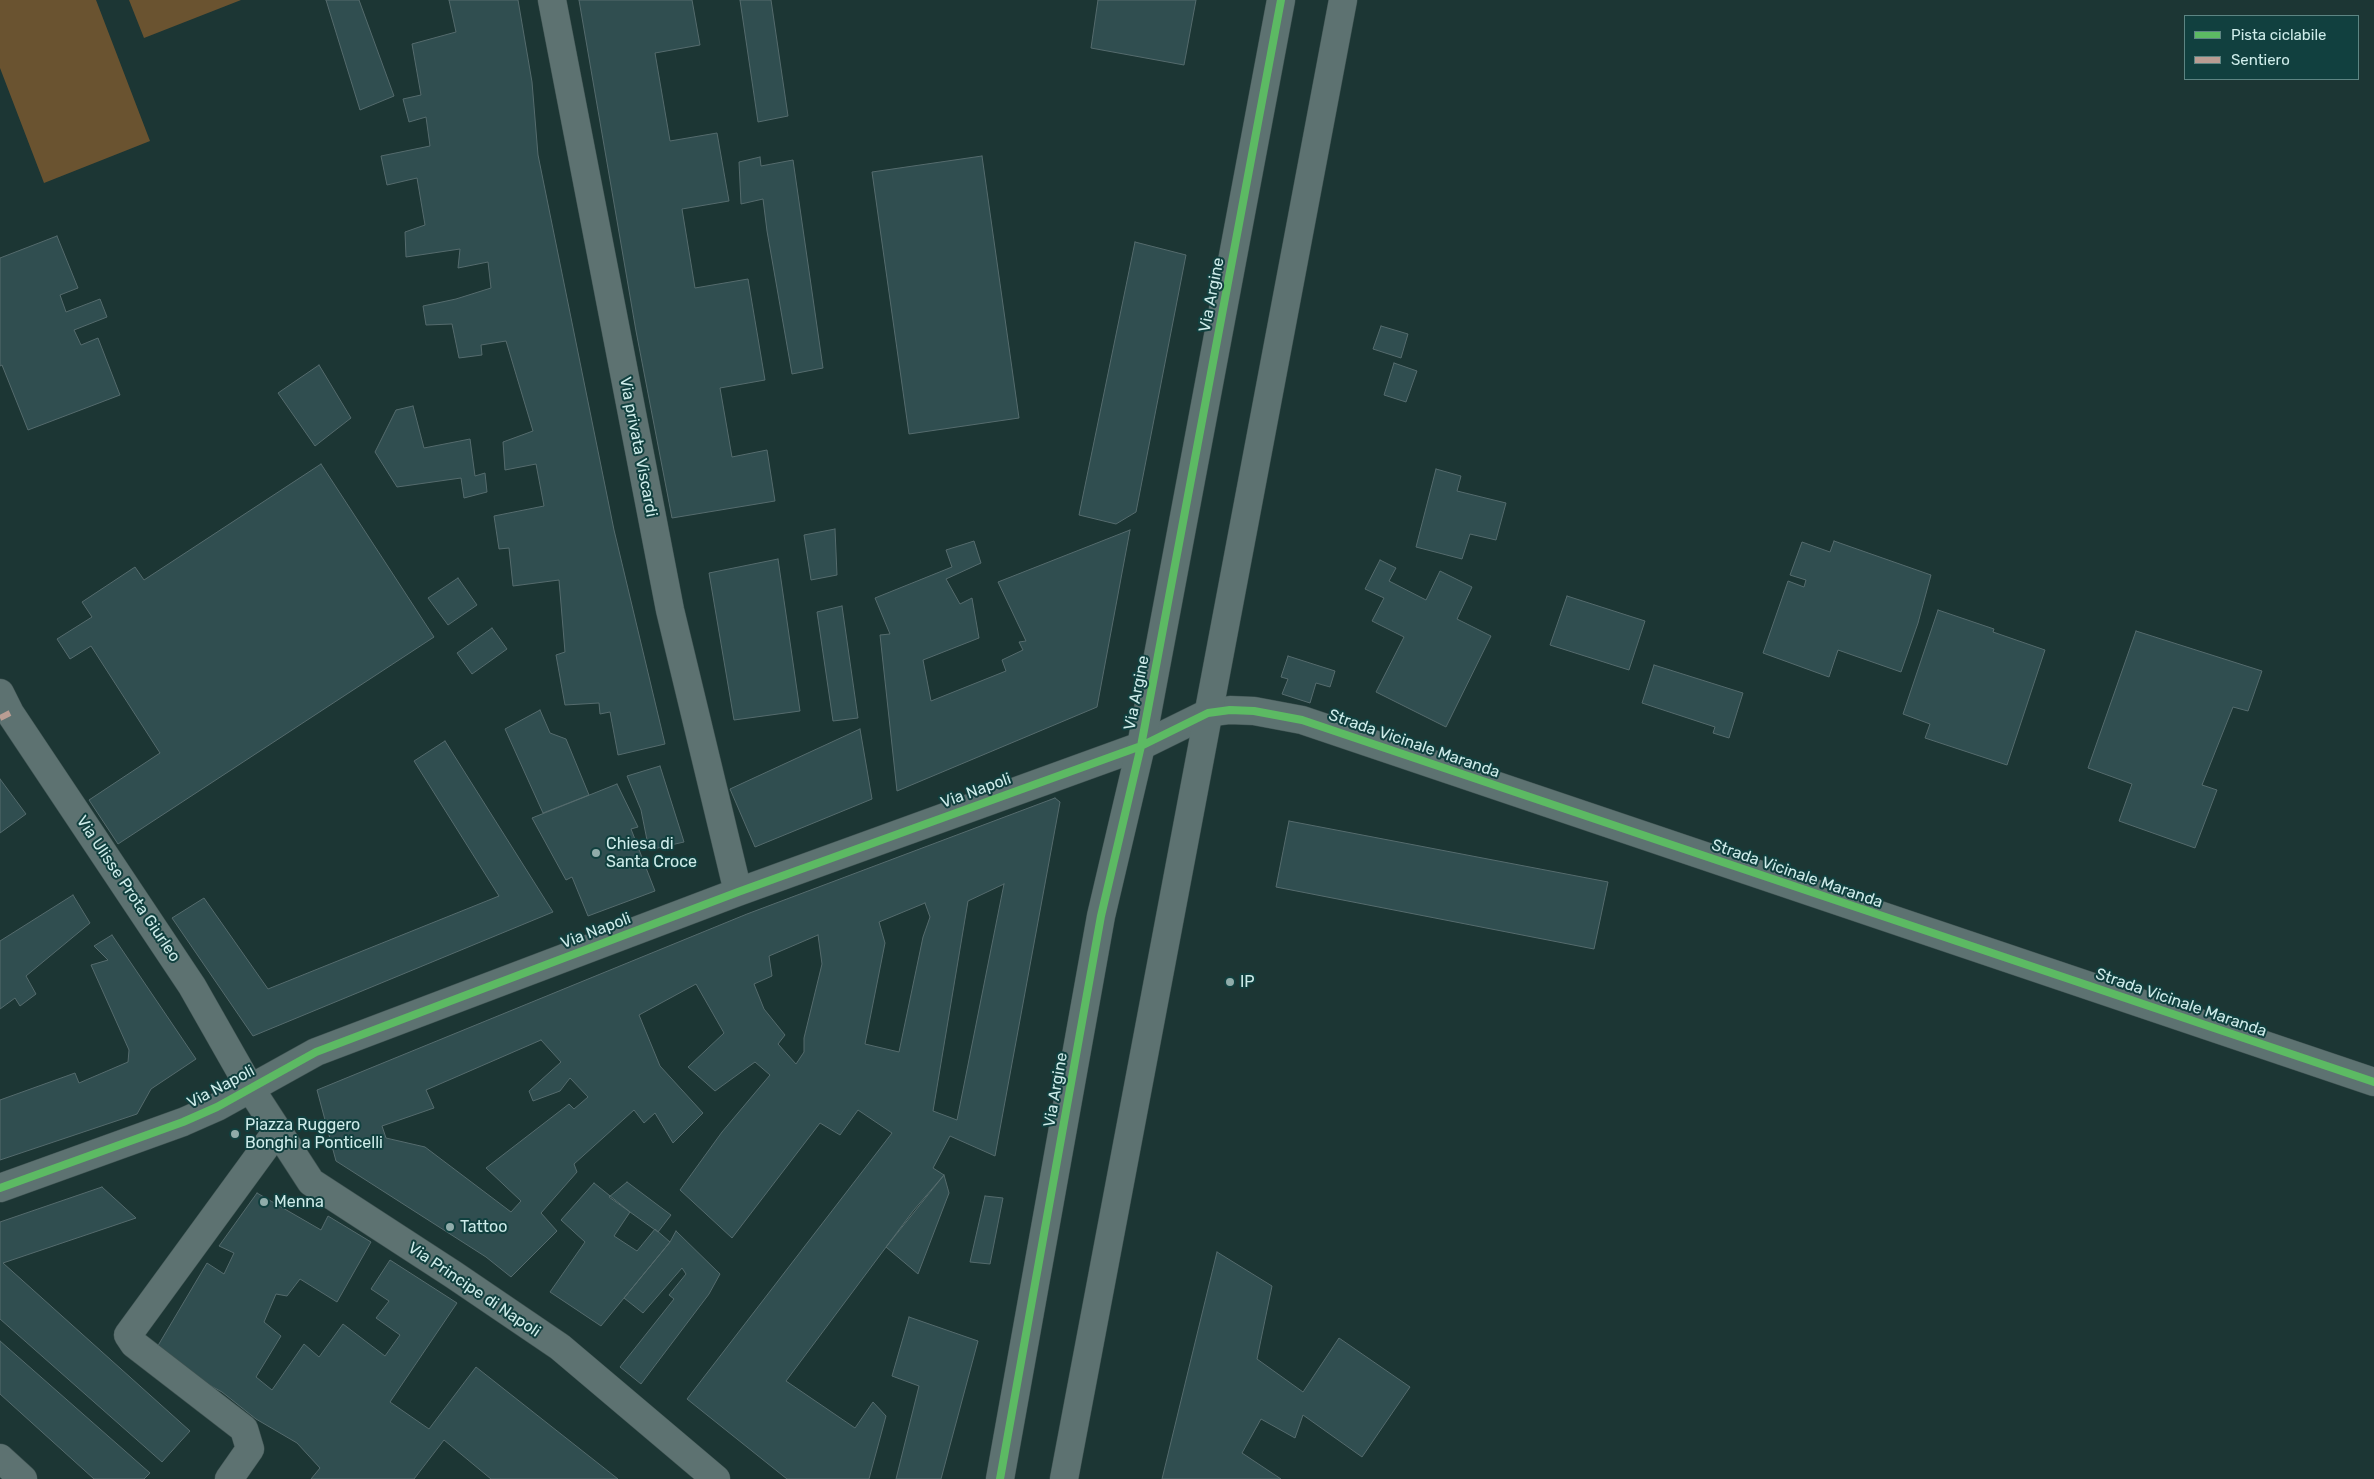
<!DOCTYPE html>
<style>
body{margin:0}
#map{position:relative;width:2374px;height:1479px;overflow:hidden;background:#1c3634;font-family:Rubik,sans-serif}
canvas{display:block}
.legend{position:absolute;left:2184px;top:15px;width:175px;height:65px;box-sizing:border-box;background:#11403f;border:1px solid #5d8583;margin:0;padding:6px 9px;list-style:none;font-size:15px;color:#ceecea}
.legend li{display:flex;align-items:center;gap:10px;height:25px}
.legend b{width:25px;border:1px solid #5d8583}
</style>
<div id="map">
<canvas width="2374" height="1479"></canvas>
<ul class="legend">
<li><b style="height:6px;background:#5cba63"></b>Pista ciclabile</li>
<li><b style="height:6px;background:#b99d93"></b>Sentiero</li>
</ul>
</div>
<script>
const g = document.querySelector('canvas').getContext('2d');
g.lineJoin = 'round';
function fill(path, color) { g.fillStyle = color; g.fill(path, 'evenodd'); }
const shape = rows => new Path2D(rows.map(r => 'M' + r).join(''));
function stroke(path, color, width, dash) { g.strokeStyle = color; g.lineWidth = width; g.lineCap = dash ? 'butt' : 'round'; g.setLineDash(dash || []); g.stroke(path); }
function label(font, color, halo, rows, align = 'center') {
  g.font = font + ' Rubik,sans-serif'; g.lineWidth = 4; g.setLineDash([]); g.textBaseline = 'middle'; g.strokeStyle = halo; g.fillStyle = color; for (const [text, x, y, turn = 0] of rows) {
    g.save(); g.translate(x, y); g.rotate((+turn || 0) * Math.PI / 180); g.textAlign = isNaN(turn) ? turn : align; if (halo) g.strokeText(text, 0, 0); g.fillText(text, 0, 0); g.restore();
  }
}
fill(shape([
 [0,0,96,0,150,141,44,183,0,68],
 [129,0,241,0,144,38]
]), '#6a5330');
const building = shape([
 [326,0,359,0,394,96,360,110,326,0],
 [449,0,518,0,532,82,538,155,614,530,665,744,618,755,610,712,600,714,599,703,565,705,556,655,565,652,559,580,513,586,509,548,499,549,494,516,544,506,536,464,505,470,503,442,533,431,506,341,481,345,482,355,459,358,452,324,426,325,423,306,456,299,491,288,488,262,458,268,460,249,406,257,405,232,425,225,417,178,387,185,381,156,430,146,426,117,409,122,403,99,421,95,412,44,456,32,449,0],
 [579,0,692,0,700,45,655,53,670,141,717,133,729,201,682,209,695,288,748,279,765,380,720,388,732,457,767,450,775,501,672,518,636,331,579,0],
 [740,0,771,0,788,116,758,122,740,0],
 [1098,0,1196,0,1184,65,1091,48,1098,0],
 [982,156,1019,418,909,434,872,172,982,156],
 [760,157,761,166,793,160,823,368,792,374,767,231,763,199,741,204,739,162,760,157],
 [57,236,78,288,60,295,66,312,100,299,107,317,74,330,81,345,98,338,120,395,28,430,2,365,0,366,0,258,57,236],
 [1135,242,1186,255,1136,512,1116,524,1079,515,1135,242],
 [1381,326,1408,334,1401,358,1373,349,1381,326],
 [1394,363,1417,371,1406,402,1384,395,1394,363],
 [319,365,351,418,315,446,278,393,319,365],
 [413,406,424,448,470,439,475,476,485,473,487,492,464,498,461,478,397,487,375,452,396,410,413,406],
 [321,464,434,637,118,844,89,800,160,753,91,646,70,659,57,639,92,617,82,602,135,567,144,580,321,464],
 [1436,469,1461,476,1457,491,1506,503,1496,540,1470,534,1462,559,1416,547,1436,469],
 [835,529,837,575,811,580,804,535,835,529],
 [1130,530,1097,707,897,791,880,635,890,634,875,598,952,567,946,550,974,541,981,563,946,579,960,604,972,598,979,638,923,660,931,701,1006,671,1002,660,1023,650,1019,642,1026,641,998,582,1130,530],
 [1834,541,1931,575,1918,623,1901,672,1838,650,1829,677,1763,653,1788,581,1804,587,1806,580,1790,575,1802,542,1830,552,1834,541],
 [778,559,800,711,734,720,709,573,778,559],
 [1380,560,1396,568,1389,581,1426,600,1440,571,1472,587,1457,619,1491,636,1446,727,1376,692,1404,637,1372,621,1384,598,1365,589,1380,560],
 [458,578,477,605,448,625,428,598,458,578],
 [1567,596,1645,621,1629,670,1550,645,1567,596],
 [842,606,858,718,833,721,817,612,842,606],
 [1938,610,1994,629,1993,632,2045,650,2007,765,1925,738,1930,724,1903,714,1938,610],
 [492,628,507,649,472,674,457,653,492,628],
 [2136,631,2262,671,2248,711,2233,707,2202,785,2217,790,2195,848,2119,821,2132,784,2088,768,2136,631],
 [1288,656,1335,671,1330,687,1316,683,1310,703,1282,694,1288,679,1281,677,1288,656],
 [1654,665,1743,693,1729,738,1713,733,1715,727,1642,703,1654,665],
 [540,710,550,733,566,739,589,795,543,813,505,729,540,710],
 [860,729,872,799,755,847,730,789,860,729],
 [445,741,553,912,253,1036,172,918,204,898,268,989,499,896,414,761,445,741],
 [660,766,684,842,649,850,641,810,627,776,660,766],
 [0,779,26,814,0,833,0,779],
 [617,784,638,827,631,829,655,891,588,916,572,877,566,880,532,818,617,784],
 [1055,798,1060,802,995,1156,950,1136,933,1168,944,1175,913,1211,786,1381,855,1428,873,1402,886,1416,869,1479,787,1479,687,1399,892,1133,858,1110,840,1135,820,1123,732,1238,680,1190,722,1132,770,1075,755,1062,715,1091,688,1067,724,1033,696,984,639,1015,660,1066,703,1113,673,1143,655,1113,644,1123,634,1110,574,1164,577,1172,541,1213,557,1231,511,1277,486,1257,336,1161,317,1090,747,914,1055,798],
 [1004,884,957,1120,933,1111,968,901,1004,884],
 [925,903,930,917,923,937,899,1052,865,1044,885,943,879,922,925,903],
 [818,935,822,964,804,1038,804,1052,796,1064,778,1044,785,1035,764,1009,754,984,772,976,769,956,818,935],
 [541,1040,561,1062,529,1091,533,1101,560,1091,570,1078,588,1097,574,1109,569,1104,486,1168,521,1201,511,1212,425,1147,386,1138,382,1126,434,1108,426,1090,541,1040],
 [1289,821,1608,882,1594,949,1276,887,1289,821],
 [73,895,90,923,26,976,36,994,20,1006,15,998,0,1009,0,941,73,895],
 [112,935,196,1059,151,1089,137,1114,0,1160,0,1100,75,1073,79,1083,128,1062,129,1050,91,965,108,960,94,946,112,935],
 [944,1175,949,1193,918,1274,886,1247,944,1175],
 [627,1182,671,1215,658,1232,609,1197,627,1182],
 [594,1183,630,1212,614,1236,637,1251,655,1229,670,1242,601,1326,550,1292,585,1242,561,1220,594,1183],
 [102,1187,136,1218,3,1263,190,1431,162,1462,0,1319,0,1222,102,1187],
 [257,1193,321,1230,328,1216,371,1242,337,1302,300,1279,287,1296,276,1294,264,1322,281,1336,256,1377,272,1390,304,1344,319,1357,343,1324,385,1356,400,1335,376,1318,389,1301,371,1289,390,1260,457,1303,390,1402,429,1429,476,1367,618,1479,491,1479,444,1440,414,1479,311,1479,320,1468,297,1443,256,1419,222,1392,153,1354,207,1263,224,1274,234,1253,219,1246,257,1193],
 [985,1196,1003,1198,990,1264,970,1262,985,1196],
 [676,1231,720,1274,709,1294,641,1384,620,1367,674,1299,669,1295,686,1274,682,1268,643,1313,624,1298,670,1242,676,1231],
 [1217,1252,1272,1286,1257,1359,1303,1392,1339,1338,1410,1387,1362,1457,1303,1415,1295,1438,1261,1419,1242,1453,1281,1479,1162,1479,1217,1252],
 [909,1317,978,1341,941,1479,896,1479,919,1386,892,1376,909,1317],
 [0,1341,150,1473,144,1479,94,1479,0,1394,0,1341]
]);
fill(building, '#304e50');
stroke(building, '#556b6d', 1);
const minor = shape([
 [552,0,670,610,738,892],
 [0,693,10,713,192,986,250,1088,311,1182,454,1275,560,1347,716,1479],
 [0,1188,183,1122,217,1107,316,1052,738,892,1141,746,1208,713,1230,710,1254,711,1302,720,2374,1082],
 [0,1458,23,1479],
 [229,1479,250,1449,244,1429,134,1344,128,1335,277,1131]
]);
const tertiary = shape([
 [1000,1479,1101,916,1141,746,1281,0],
 [1064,1479,1343,0]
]);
stroke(minor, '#3e5251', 29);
stroke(tertiary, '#3e5251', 29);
stroke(minor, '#5d7271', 28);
stroke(tertiary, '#5d7271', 28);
stroke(shape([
 [0,718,10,713]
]), '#b99d93', 6, [12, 6]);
stroke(shape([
 [0,1188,183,1122,217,1107,316,1052,738,892,1141,746,1208,713,1230,710,1254,711,1302,720,2374,1082],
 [1000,1479,1101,916,1141,746,1281,0]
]), '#5cba63', 8);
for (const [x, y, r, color] of [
 [596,853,5,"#90acaa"],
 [1230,982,5,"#90acaa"],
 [235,1134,5,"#90acaa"],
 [264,1202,5,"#90acaa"],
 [450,1227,5,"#90acaa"]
]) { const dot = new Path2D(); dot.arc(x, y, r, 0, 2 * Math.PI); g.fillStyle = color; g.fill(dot); stroke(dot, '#11403f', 2); }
label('16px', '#ceecea', '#11403f', [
 ["Via Argine",1212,295,-79],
 ["Via privata Viscardi",638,447,79],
 ["Via Argine",1137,693,-79],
 ["Strada Vicinale Maranda",1414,744,19],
 ["Via Napoli",976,791,-20],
 ["Strada Vicinale Maranda",1797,874,19],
 ["Via Ulisse Prota Giurleo",128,889,56],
 ["Via Napoli",596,931,-21],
 ["Strada Vicinale Maranda",2181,1003,19],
 ["Via Napoli",221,1087,-28],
 ["Via Argine",1056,1090,-80],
 ["Via Principe di Napoli",474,1290,34]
]);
label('16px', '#ceecea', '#11403f', [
 ["Chiesa di",606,844],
 ["Santa Croce",606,862],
 ["IP",1240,982],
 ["Piazza Ruggero",245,1125],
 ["Bonghi a Ponticelli",245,1143],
 ["Menna",274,1202],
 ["Tattoo",460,1227]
], 'left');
</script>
